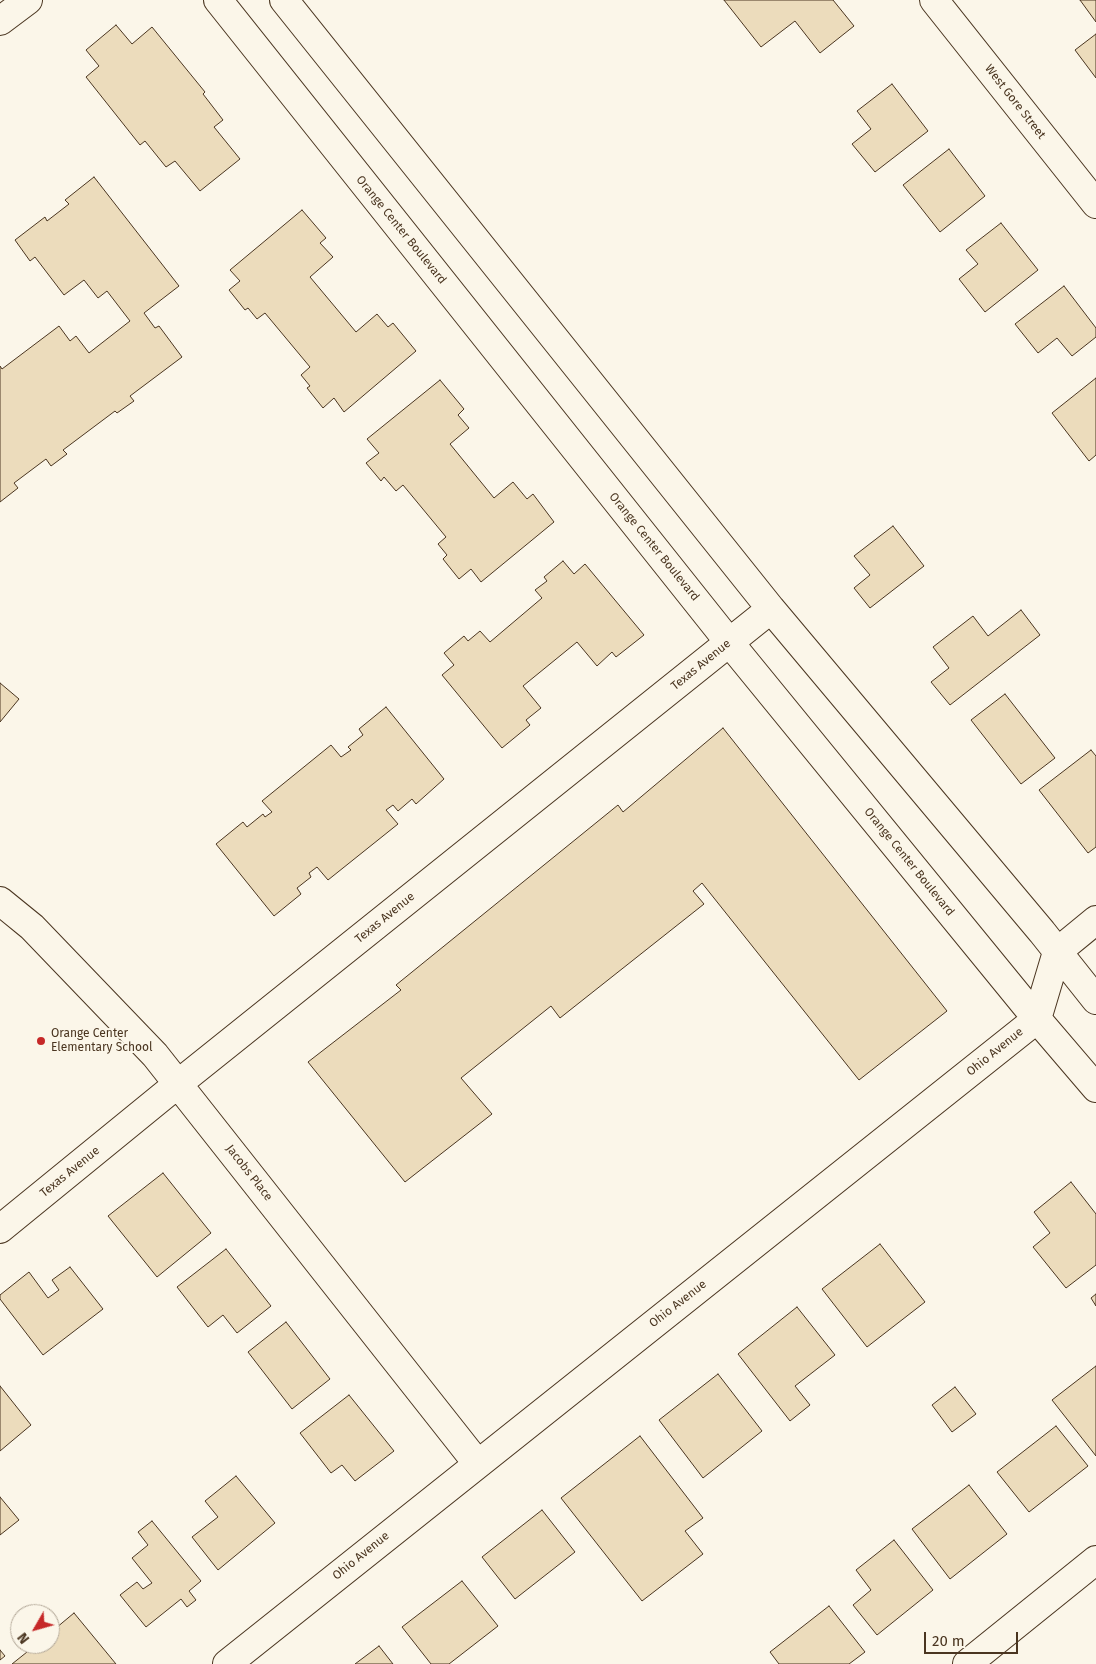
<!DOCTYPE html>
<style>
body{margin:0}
#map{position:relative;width:1096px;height:1664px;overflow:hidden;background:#fbf6e9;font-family:"Fira Sans",sans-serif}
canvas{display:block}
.north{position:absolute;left:10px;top:1604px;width:50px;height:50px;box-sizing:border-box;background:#fbf6e9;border:1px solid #b4a999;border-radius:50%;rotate:232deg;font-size:14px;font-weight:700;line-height:20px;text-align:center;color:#4a3520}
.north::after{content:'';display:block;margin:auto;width:18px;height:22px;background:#c62828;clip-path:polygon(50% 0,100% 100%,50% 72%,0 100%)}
.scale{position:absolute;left:924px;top:1632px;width:94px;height:22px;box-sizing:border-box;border:2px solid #4a3520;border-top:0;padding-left:6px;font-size:15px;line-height:18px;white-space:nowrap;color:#4a3520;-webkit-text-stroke:4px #fbf6e9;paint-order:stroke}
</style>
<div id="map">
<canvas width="1096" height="1664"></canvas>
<div class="north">N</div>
<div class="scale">20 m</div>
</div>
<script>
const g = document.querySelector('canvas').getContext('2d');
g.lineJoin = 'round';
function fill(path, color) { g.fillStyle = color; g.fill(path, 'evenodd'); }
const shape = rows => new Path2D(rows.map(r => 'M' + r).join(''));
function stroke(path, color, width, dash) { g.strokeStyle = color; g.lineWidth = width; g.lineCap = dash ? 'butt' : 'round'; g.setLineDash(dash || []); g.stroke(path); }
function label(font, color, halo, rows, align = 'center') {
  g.font = font + ' "Fira Sans",sans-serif'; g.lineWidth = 4; g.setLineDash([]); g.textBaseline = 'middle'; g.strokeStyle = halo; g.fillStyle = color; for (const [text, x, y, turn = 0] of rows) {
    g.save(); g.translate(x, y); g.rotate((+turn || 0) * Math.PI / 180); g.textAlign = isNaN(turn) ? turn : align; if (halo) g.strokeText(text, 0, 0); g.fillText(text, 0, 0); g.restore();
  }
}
const building = shape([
 [724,0,833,0,854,26,820,53,795,21,761,47,724,0],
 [1080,0,1096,0,1096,22,1080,0],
 [116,25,132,44,152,27,205,92,203,94,223,120,214,127,240,159,200,191,175,161,166,167,145,141,140,145,86,77,99,66,86,50,116,25],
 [1096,34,1096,78,1075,50,1096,34],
 [892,84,928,131,875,172,852,144,871,129,857,111,892,84],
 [949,149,985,196,940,232,903,185,949,149],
 [94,177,179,286,144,313,155,328,159,326,182,357,130,396,134,401,117,413,115,411,63,450,67,454,51,466,46,459,14,483,18,488,0,502,0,366,2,369,59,326,70,341,76,336,89,353,130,321,107,291,98,298,84,280,64,295,35,257,30,261,15,240,45,217,47,221,69,204,65,200,94,177],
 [302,210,326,238,320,243,333,257,310,277,356,332,377,314,388,327,393,323,416,351,344,412,334,398,323,408,307,388,310,386,301,375,310,367,265,313,257,319,248,308,245,310,229,290,240,281,230,270,302,210],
 [1001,223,1038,270,985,312,959,279,978,264,966,250,1001,223],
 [1064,286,1096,328,1096,337,1072,356,1057,338,1038,353,1015,324,1064,286],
 [1096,378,1096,455,1089,461,1052,413,1096,378],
 [440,380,464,409,458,415,469,428,450,444,494,498,513,482,527,499,533,494,554,522,481,582,471,569,459,579,443,559,447,555,438,544,446,537,403,485,396,491,384,477,381,481,366,463,379,453,367,439,440,380],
 [893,526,924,566,870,608,854,588,870,575,854,556,893,526],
 [563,561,574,574,585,564,644,635,616,657,612,652,597,666,577,642,523,686,541,708,526,720,530,725,502,748,442,675,454,665,444,653,464,636,468,641,480,631,490,642,542,598,535,590,547,581,544,577,563,561],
 [1021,610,1040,635,950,705,931,682,949,668,933,647,973,616,988,636,1021,610],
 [0,683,19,699,0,722,0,683],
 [1005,694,1055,758,1021,784,971,720,1005,694],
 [386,707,444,779,416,804,412,799,398,811,393,805,386,810,398,824,328,880,317,867,309,873,311,877,297,888,301,894,274,916,216,844,243,822,247,827,263,814,265,817,272,812,262,801,331,745,341,757,351,750,348,747,363,735,359,729,386,707],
 [723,728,947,1011,859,1080,702,883,693,891,704,904,560,1018,551,1006,461,1078,492,1114,405,1182,308,1062,401,990,396,985,618,805,623,812,723,728],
 [1091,750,1096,756,1096,847,1088,853,1039,790,1091,750],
 [163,1173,211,1233,157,1277,108,1216,163,1173],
 [1071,1182,1096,1214,1096,1265,1066,1288,1033,1247,1050,1233,1034,1212,1071,1182],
 [880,1244,925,1302,867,1347,822,1289,880,1244],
 [226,1249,271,1306,237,1333,223,1315,208,1327,177,1287,226,1249],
 [70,1267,103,1309,43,1355,0,1299,0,1295,29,1272,48,1298,59,1290,52,1280,70,1267],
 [1096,1294,1096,1306,1091,1298,1096,1294],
 [797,1307,835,1355,795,1386,810,1405,790,1421,738,1354,797,1307],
 [286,1322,330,1379,292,1409,248,1352,286,1322],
 [1096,1366,1096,1456,1052,1400,1096,1366],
 [718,1374,762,1431,703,1478,659,1420,718,1374],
 [0,1386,31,1425,0,1451,0,1386],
 [955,1387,976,1414,952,1432,932,1405,955,1387],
 [349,1395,394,1451,355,1481,342,1465,331,1473,300,1433,349,1395],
 [1056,1426,1088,1466,1029,1512,997,1472,1056,1426],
 [640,1436,703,1518,685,1531,703,1554,642,1601,561,1498,640,1436],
 [236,1476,275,1523,218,1570,192,1537,218,1517,205,1501,236,1476],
 [969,1485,1007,1534,950,1579,912,1529,969,1485],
 [0,1497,19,1520,0,1535,0,1497],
 [542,1510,575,1552,515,1599,482,1557,542,1510],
 [152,1521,201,1581,189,1591,196,1600,187,1607,181,1599,146,1627,120,1595,137,1582,143,1589,152,1583,132,1558,148,1545,138,1532,152,1521],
 [894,1540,933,1590,877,1635,853,1605,871,1590,856,1570,894,1540],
 [462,1581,498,1626,449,1664,431,1664,402,1627,462,1581],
 [829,1606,865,1652,849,1664,779,1664,770,1652,829,1606],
 [74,1613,116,1664,12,1664,37,1644,50,1644,50,1633,74,1613],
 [379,1646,393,1664,355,1664,379,1646],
 [0,1650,5,1656,0,1660,0,1650]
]);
fill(building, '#ecdcbc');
stroke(building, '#4a3520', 1);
const minor = shape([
 [218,0,729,642,1037,1019,1096,1088],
 [284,0,771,609,1042,932,1096,1000],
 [934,0,1096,204],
 [0,21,28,0],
 [0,901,32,927,155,1055,477,1463],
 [0,1229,179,1083,771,609],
 [227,1664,1037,1019,1057,952,1096,920],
 [967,1664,1096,1560]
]);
stroke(minor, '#4a3520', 30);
stroke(minor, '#fbf6e9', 28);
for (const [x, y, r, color] of [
 [41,1041,5,"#c62828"]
]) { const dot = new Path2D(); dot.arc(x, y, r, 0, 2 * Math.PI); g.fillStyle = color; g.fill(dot); stroke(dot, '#fbf6e9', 2); }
label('12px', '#4a3520', '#fbf6e9', [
 ["West Gore Street",1015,102,52],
 ["Orange Center Boulevard",401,230,51],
 ["Orange Center Boulevard",654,547,51],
 ["Texas Avenue",701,665,-39],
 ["Orange Center Boulevard",909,862,51],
 ["Texas Avenue",385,918,-39],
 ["Ohio Avenue",995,1052,-39],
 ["Texas Avenue",70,1172,-39],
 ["Jacobs Place",249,1173,52],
 ["Ohio Avenue",678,1304,-38],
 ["Ohio Avenue",361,1556,-39]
]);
label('12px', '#4a3520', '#fbf6e9', [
 ["Orange Center",51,1034],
 ["Elementary School",51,1048]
], 'left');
</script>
